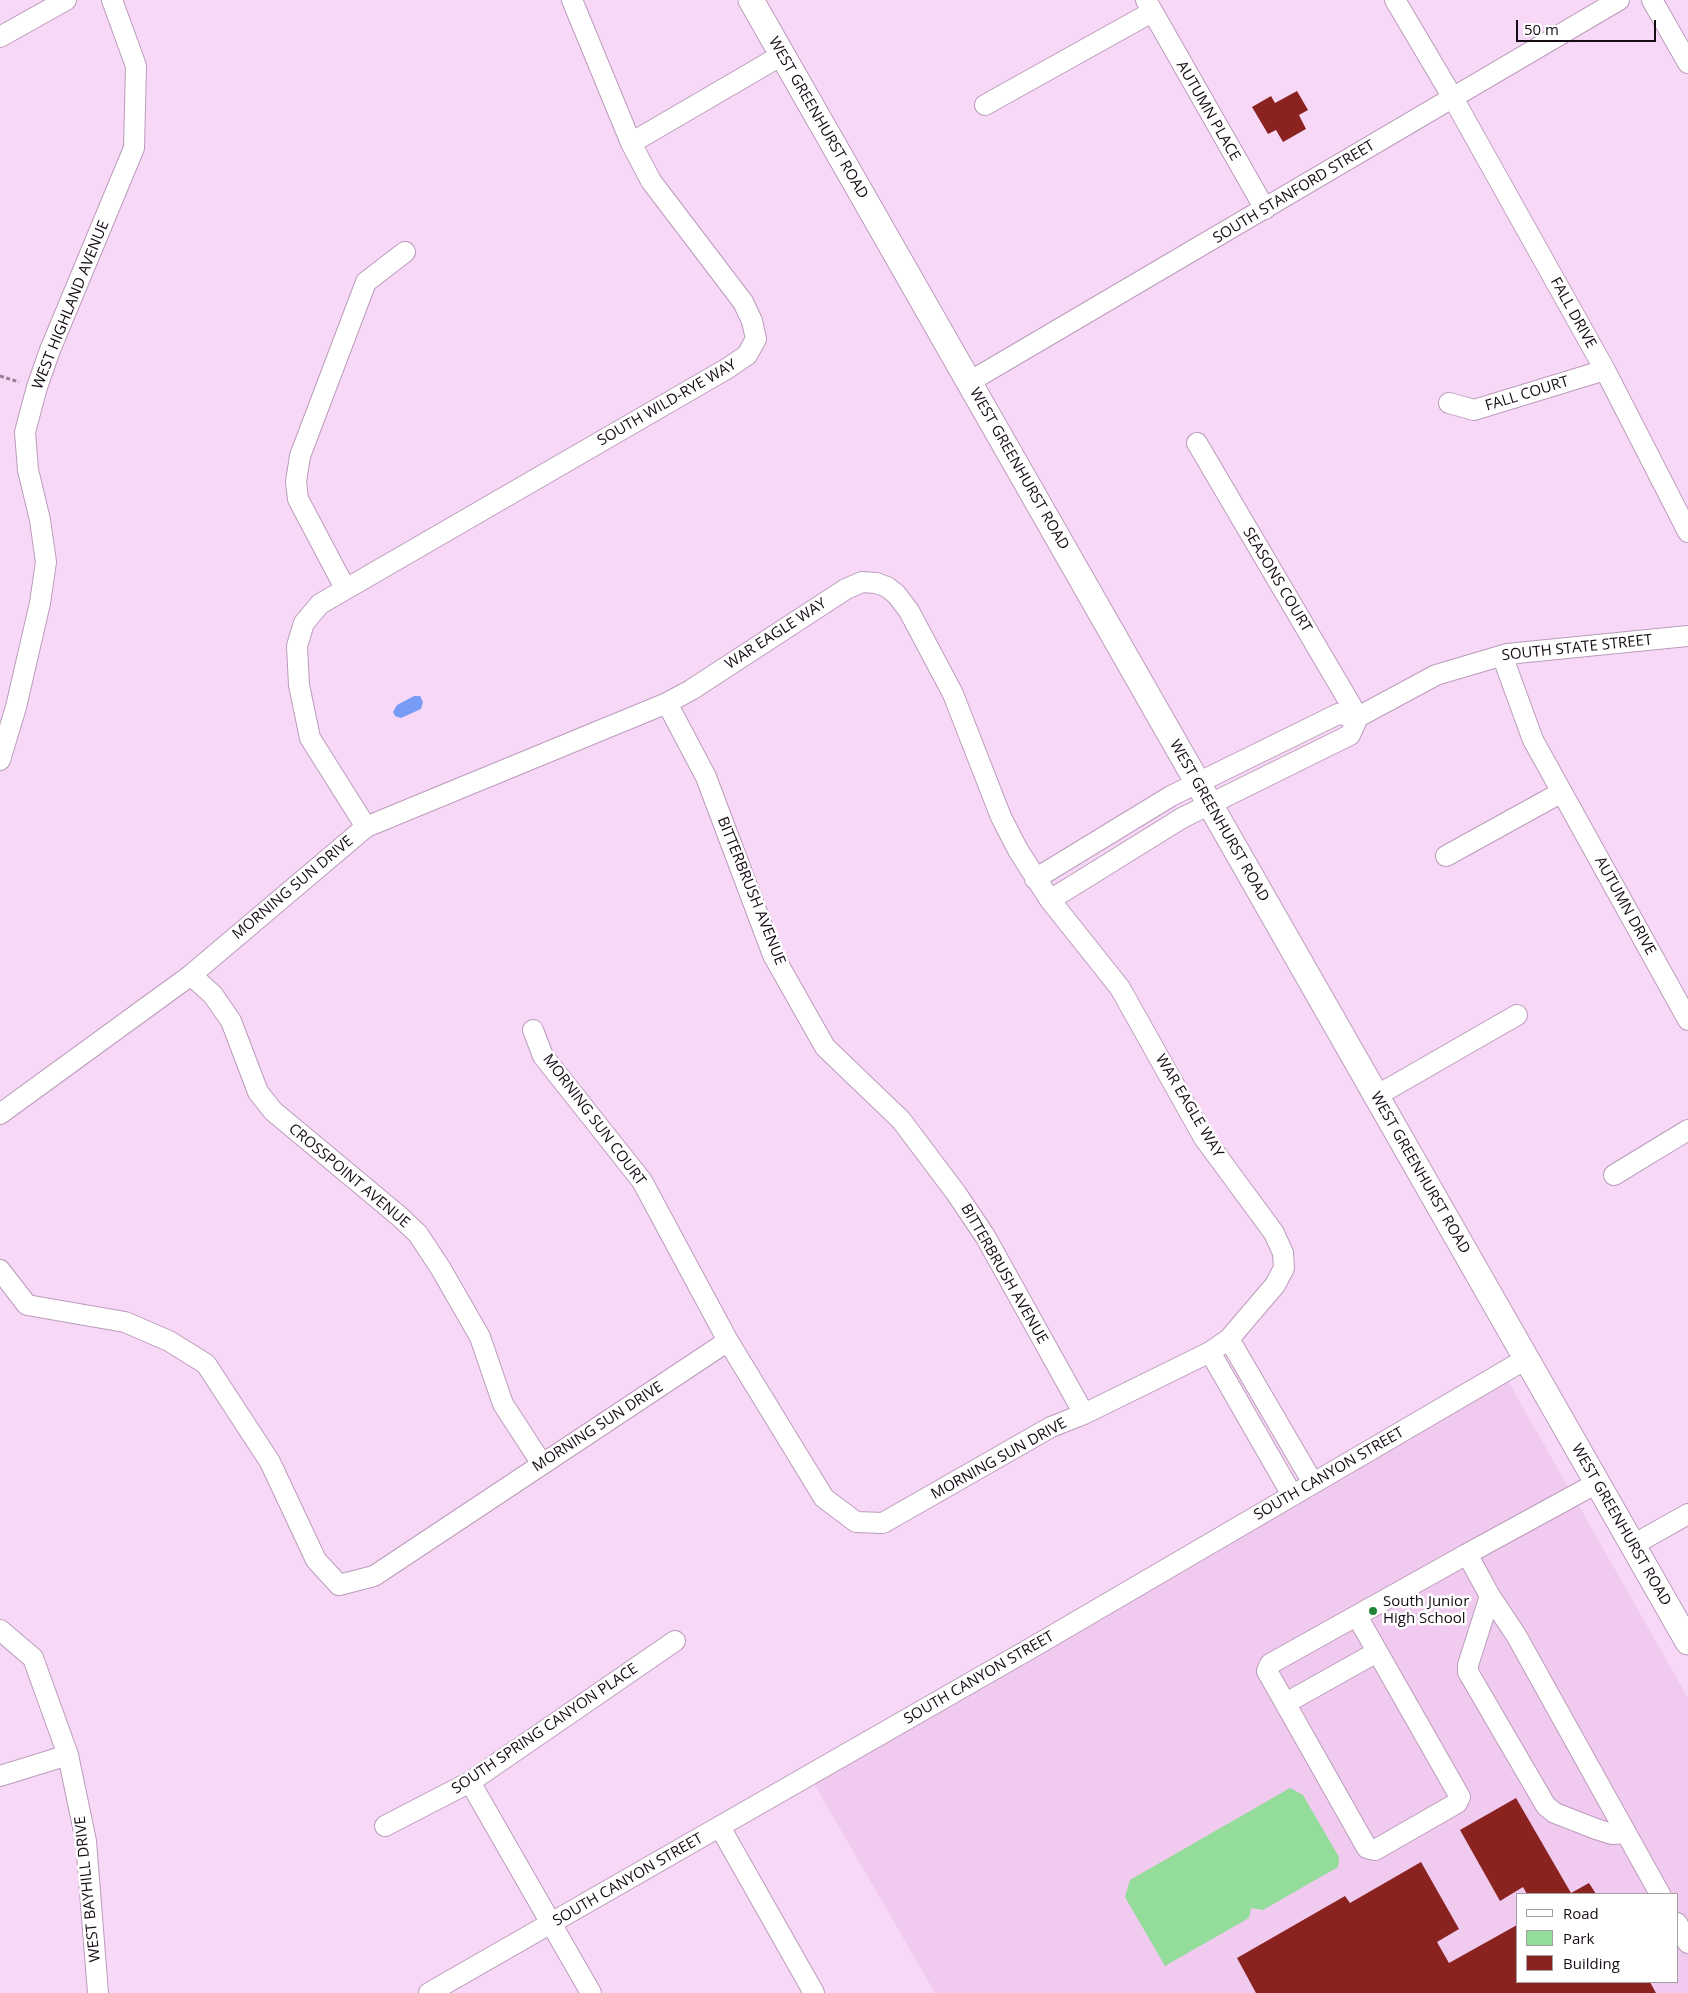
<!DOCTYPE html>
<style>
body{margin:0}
#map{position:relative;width:1688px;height:1993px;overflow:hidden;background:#f8d8f7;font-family:"Open Sans",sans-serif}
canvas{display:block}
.legend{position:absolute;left:1516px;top:1893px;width:162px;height:90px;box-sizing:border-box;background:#fff;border:1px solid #a29ea2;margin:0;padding:6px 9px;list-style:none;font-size:15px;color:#160c16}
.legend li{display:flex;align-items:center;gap:10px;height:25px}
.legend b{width:25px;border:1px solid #a29ea2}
.scale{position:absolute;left:1516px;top:20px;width:140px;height:22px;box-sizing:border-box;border:2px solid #160c16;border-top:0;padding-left:6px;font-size:15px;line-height:18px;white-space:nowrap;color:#160c16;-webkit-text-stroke:4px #fff;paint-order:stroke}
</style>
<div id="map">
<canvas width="1688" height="1993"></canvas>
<ul class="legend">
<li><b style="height:6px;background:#fff"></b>Road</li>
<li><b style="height:14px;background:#93dc99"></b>Park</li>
<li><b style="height:14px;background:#8a2320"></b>Building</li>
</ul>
<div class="scale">50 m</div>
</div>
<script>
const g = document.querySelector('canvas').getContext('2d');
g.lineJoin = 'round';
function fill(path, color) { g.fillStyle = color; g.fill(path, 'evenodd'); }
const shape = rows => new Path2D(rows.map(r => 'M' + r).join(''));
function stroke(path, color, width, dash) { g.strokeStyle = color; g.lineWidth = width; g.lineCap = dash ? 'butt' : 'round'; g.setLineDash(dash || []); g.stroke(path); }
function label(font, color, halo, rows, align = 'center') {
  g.font = font + ' "Open Sans",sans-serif'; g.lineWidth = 5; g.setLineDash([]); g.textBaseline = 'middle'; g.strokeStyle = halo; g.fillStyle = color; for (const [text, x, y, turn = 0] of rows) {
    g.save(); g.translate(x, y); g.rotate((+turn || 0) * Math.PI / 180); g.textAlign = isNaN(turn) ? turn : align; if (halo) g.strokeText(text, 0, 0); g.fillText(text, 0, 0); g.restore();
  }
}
fill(shape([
 [1508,1381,1688,1698,1688,1993,935,1993,812,1780],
 [1517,1894,1677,1894,1677,1982,1517,1982]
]), '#f0caef');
fill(shape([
 [1290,1788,1303,1795,1339,1857,1338,1867,1263,1910,1251,1908,1249,1918,1165,1966,1125,1897,1130,1880]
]), '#93dc99');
fill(shape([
 [414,696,420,696,423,702,421,709,401,718,395,716,393,712,397,705]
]), '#779cf6');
fill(shape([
 [1297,91,1308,110,1299,115,1306,129,1283,142,1276,130,1268,134,1252,107,1271,96,1275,103],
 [1516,1798,1571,1893,1589,1883,1596,1894,1527,1894,1523,1887,1500,1901,1460,1830],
 [1421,1862,1459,1929,1437,1942,1449,1963,1517,1925,1517,1982,1650,1982,1656,1993,1256,1993,1237,1958,1345,1896,1350,1903]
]), '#8a2320');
const minor = shape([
 [572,0,631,143],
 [1146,0,1265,209],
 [1395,0,1453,98,1605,370,1688,532],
 [1652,0,1688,63],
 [0,37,66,0],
 [985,105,1152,12],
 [969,382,1619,0],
 [1449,403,1474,410,1605,370],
 [1197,443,1358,717],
 [345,588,298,499,296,482,300,456,366,282,405,252],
 [1507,654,1506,666,1533,740,1688,1020],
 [667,703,706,777,773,955,825,1047,901,1120,956,1193,985,1236,1084,1414],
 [0,760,16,707,40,603,46,562,40,520,28,470,25,432,37,387,50,350,134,148,136,66,112,0],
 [1446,856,1562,792],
 [1035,879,1171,796,1338,714,1358,717,1436,675,1507,654,1688,636],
 [1050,900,1182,818,1350,735,1358,717],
 [191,975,213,995,231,1021,258,1092,273,1111,399,1216,418,1234,441,1269,480,1337,503,1404,542,1464],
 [533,1030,543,1056,642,1181,728,1341],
 [1376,1096,1517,1015],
 [0,1114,191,975,366,827,310,738,299,685,297,646,304,623,320,604,728,368,747,355,756,339,752,321,743,302,651,181,631,143,782,55],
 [1614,1175,1688,1130],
 [0,1270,27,1305,125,1322,169,1341,206,1364,270,1462,316,1560,339,1585,374,1576,728,1341,824,1498,856,1522,883,1523,1051,1427,1084,1414,1210,1352,1229,1339,1275,1285,1284,1268,1283,1253,1274,1233,1204,1138,1120,988,1050,900,1018,850,1001,817,953,694,909,611,896,594,887,587,876,583,862,582,846,589,691,690,667,703,366,827],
 [1229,1339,1313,1483],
 [1210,1352,1292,1495],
 [1597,1483,1467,1554,1490,1596,1516,1635,1660,1894],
 [1633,1545,1688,1514],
 [1490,1596,1468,1665,1468,1672,1546,1806,1555,1813,1596,1829,1612,1834,1626,1833],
 [1357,1616,1460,1797,1457,1803,1375,1850,1367,1848,1267,1671,1270,1664,1467,1554],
 [0,1630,33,1658,68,1755,86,1841,98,1993],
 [1286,1703,1377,1652],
 [0,1776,68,1755],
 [470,1782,591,1993],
 [385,1826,470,1782,675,1641],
 [720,1827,814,1993],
 [1677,1923,1688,1943],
 [429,1993,1033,1647,1526,1359]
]);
const major = shape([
 [751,0,1688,1642]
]);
stroke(minor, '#bb9cbb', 22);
stroke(major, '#bb9cbb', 27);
stroke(shape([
 [0,376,19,382]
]), '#978096', 3, [4, 2.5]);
stroke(minor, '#fff', 20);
stroke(major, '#fff', 25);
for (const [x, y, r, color] of [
 [1373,1611,5,"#238336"]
]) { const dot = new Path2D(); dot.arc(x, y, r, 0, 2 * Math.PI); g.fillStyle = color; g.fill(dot); stroke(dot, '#fff', 2); }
label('15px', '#160c16', '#fff', [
 ["AUTUMN PLACE",1208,111,60],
 ["WEST GREENHURST ROAD",818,118,60],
 ["SOUTH STANFORD STREET",1294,192,-31],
 ["WEST HIGHLAND AVENUE",71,305,-68],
 ["FALL DRIVE",1573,313,61],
 ["FALL COURT",1527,394,-17],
 ["SOUTH WILD-RYE WAY",667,403,-30],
 ["WEST GREENHURST ROAD",1019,469,60],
 ["SEASONS COURT",1277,580,59],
 ["WAR EAGLE WAY",776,634,-33],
 ["SOUTH STATE STREET",1577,648,-6],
 ["WEST GREENHURST ROAD",1219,821,60],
 ["MORNING SUN DRIVE",293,888,-40],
 ["BITTERBRUSH AVENUE",751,891,68],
 ["AUTUMN DRIVE",1625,906,61],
 ["WAR EAGLE WAY",1189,1106,59],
 ["MORNING SUN COURT",594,1120,53],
 ["WEST GREENHURST ROAD",1420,1173,60],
 ["CROSSPOINT AVENUE",349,1176,40],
 ["BITTERBRUSH AVENUE",1004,1274,60],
 ["MORNING SUN DRIVE",598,1427,-33],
 ["MORNING SUN DRIVE",999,1459,-29],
 ["SOUTH CANYON STREET",1329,1474,-30],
 ["WEST GREENHURST ROAD",1621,1525,60],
 ["SOUTH CANYON STREET",979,1678,-30],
 ["SOUTH SPRING CANYON PLACE",545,1729,-34],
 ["SOUTH CANYON STREET",628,1880,-30],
 ["WEST BAYHILL DRIVE",88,1889,-96]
]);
label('15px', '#160c16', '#fff', [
 ["South Junior",1383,1602],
 ["High School",1383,1619]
], 'left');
</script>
